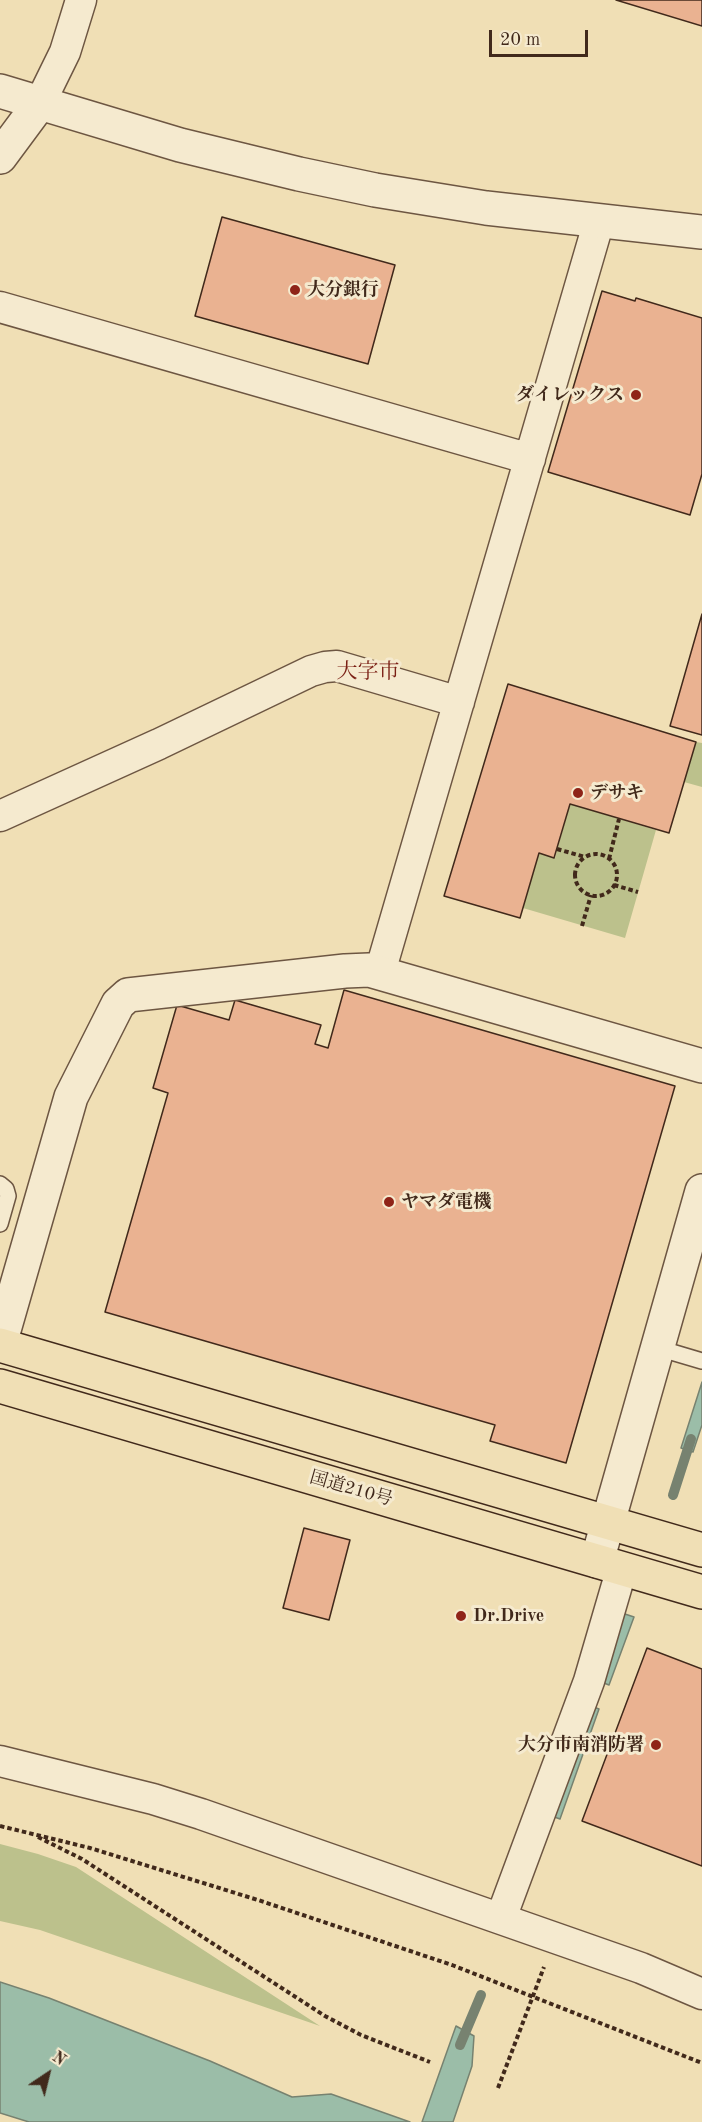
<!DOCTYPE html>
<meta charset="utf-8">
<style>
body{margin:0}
#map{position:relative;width:702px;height:2122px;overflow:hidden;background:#f0dfb5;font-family:"Old Standard TT",serif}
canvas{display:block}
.north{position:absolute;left:18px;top:2044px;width:60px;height:60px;-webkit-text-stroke:4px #f5eacf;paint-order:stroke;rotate:35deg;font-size:16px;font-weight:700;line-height:24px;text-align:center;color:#41291b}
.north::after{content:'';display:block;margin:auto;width:21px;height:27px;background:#41291b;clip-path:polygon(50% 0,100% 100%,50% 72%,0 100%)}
.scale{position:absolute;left:489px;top:30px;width:99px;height:27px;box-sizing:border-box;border:3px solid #41291b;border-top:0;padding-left:8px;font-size:18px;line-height:21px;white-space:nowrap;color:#41291b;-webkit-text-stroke:4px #f5eacf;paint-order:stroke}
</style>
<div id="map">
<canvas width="702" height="2122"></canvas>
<div class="north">N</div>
<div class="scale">20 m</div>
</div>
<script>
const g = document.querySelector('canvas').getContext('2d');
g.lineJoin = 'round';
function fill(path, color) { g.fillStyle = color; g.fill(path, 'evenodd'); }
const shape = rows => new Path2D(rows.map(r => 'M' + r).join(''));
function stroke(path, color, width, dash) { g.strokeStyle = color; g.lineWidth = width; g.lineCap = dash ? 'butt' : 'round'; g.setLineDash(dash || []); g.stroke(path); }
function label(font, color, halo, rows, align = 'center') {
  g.font = font + ' "Old Standard TT","Noto Serif JP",serif'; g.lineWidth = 6; g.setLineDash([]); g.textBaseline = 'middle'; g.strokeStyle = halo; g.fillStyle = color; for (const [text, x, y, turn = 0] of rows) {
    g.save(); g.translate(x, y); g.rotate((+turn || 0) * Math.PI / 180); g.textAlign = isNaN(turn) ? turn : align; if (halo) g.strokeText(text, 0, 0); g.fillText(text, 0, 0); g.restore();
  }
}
fill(shape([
 [696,742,702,743,702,787,684,782],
 [570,804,656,830,625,938,523,908,539,853,555,858],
 [0,1844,38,1854,76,1867,320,2026,40,1930,0,1921]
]), '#bcc18c');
const water = shape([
 [702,1382,702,1425,693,1452,681,1448,702,1382],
 [622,1613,634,1617,609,1685,596,1680,622,1613],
 [588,1705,599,1709,560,1819,546,1814,588,1705],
 [0,1982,49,1998,210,2061,292,2097,331,2094,410,2122,29,2122,0,2113,0,1982],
 [456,2026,474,2036,472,2066,453,2122,422,2122,456,2026]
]);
fill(water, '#9bbda8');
stroke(water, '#778270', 1.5);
stroke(shape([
 [673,1495,691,1439],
 [460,2045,481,1995]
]), '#778270', 10);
const building = shape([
 [616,0,702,0,702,26,616,0],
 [222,217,395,265,368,364,195,316,222,217],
 [602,291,635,301,636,298,702,318,702,474,690,515,548,472,602,291],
 [702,614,702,735,670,726,702,614],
 [508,684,696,742,669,833,570,804,554,858,539,853,520,918,444,896,508,684],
 [344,990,675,1086,566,1463,490,1441,495,1425,105,1312,168,1093,153,1088,177,1005,229,1020,235,1000,321,1025,315,1044,328,1048,344,990],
 [304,1528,350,1540,329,1620,283,1608,304,1528],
 [647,1648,702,1669,702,1866,582,1821,647,1648]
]);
fill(building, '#eab291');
stroke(building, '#41291b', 1.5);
const service = shape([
 [0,1184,6,1189,8,1196,0,1224],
 [658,1348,702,1361]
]);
const minor = shape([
 [40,103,65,52,81,0],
 [0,307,530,459],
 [0,816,159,744,311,671,325,667,337,666,459,702],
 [380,972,599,221],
 [0,1761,153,1799,201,1814,641,1968,702,1994],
 [501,1918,589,1681,622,1568]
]);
const tertiary = shape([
 [0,91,180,145,299,174,375,190,486,208,702,232],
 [0,157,40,103],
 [0,1344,71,1097,118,1004,128,995,345,971,369,970,702,1066],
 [597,1561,702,1191]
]);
const trunk = shape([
 [0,1345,702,1550],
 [0,1386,702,1592]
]);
stroke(service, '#6d5642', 18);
stroke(minor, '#6d5642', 33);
stroke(tertiary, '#6d5642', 36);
stroke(trunk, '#41291b', 36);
stroke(shape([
 [557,849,585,857],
 '575 875a21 21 0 1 1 42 0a21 21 0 1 1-42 0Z',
 [609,859,619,819],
 [614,885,638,892],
 [582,926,591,895],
 [0,1826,90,1848,258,1900,452,1965,702,2063],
 [38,1837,82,1859,325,2016,361,2035,430,2062],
 [498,2088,544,1967]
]), '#41291b', 4, [4.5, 3]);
stroke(service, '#f5eacf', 15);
stroke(minor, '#f5eacf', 30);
stroke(tertiary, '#f5eacf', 33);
stroke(trunk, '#f0dfb5', 33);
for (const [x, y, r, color] of [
 [295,290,6,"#8f2418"],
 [636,395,6,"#8f2418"],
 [578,793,6,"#8f2418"],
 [389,1202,6,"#8f2418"],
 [461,1616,6,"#8f2418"],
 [656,1745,6,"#8f2418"]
]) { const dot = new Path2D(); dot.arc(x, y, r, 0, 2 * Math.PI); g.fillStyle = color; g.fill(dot); stroke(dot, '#f5eacf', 2); }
label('bold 18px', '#41291b', '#f5eacf', [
 ["大分銀行",307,290],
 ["ダイレックス",624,395,"right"],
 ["デサキ",590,793],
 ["ヤマダ電機",401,1202],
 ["Dr.Drive",473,1616],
 ["大分市南消防署",644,1745,"right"]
], 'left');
label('18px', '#41291b', '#f5eacf', [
 ["国道210号",351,1489,16]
]);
label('21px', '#7a1f14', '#f5eacf', [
 ["大字市",368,672]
]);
</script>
